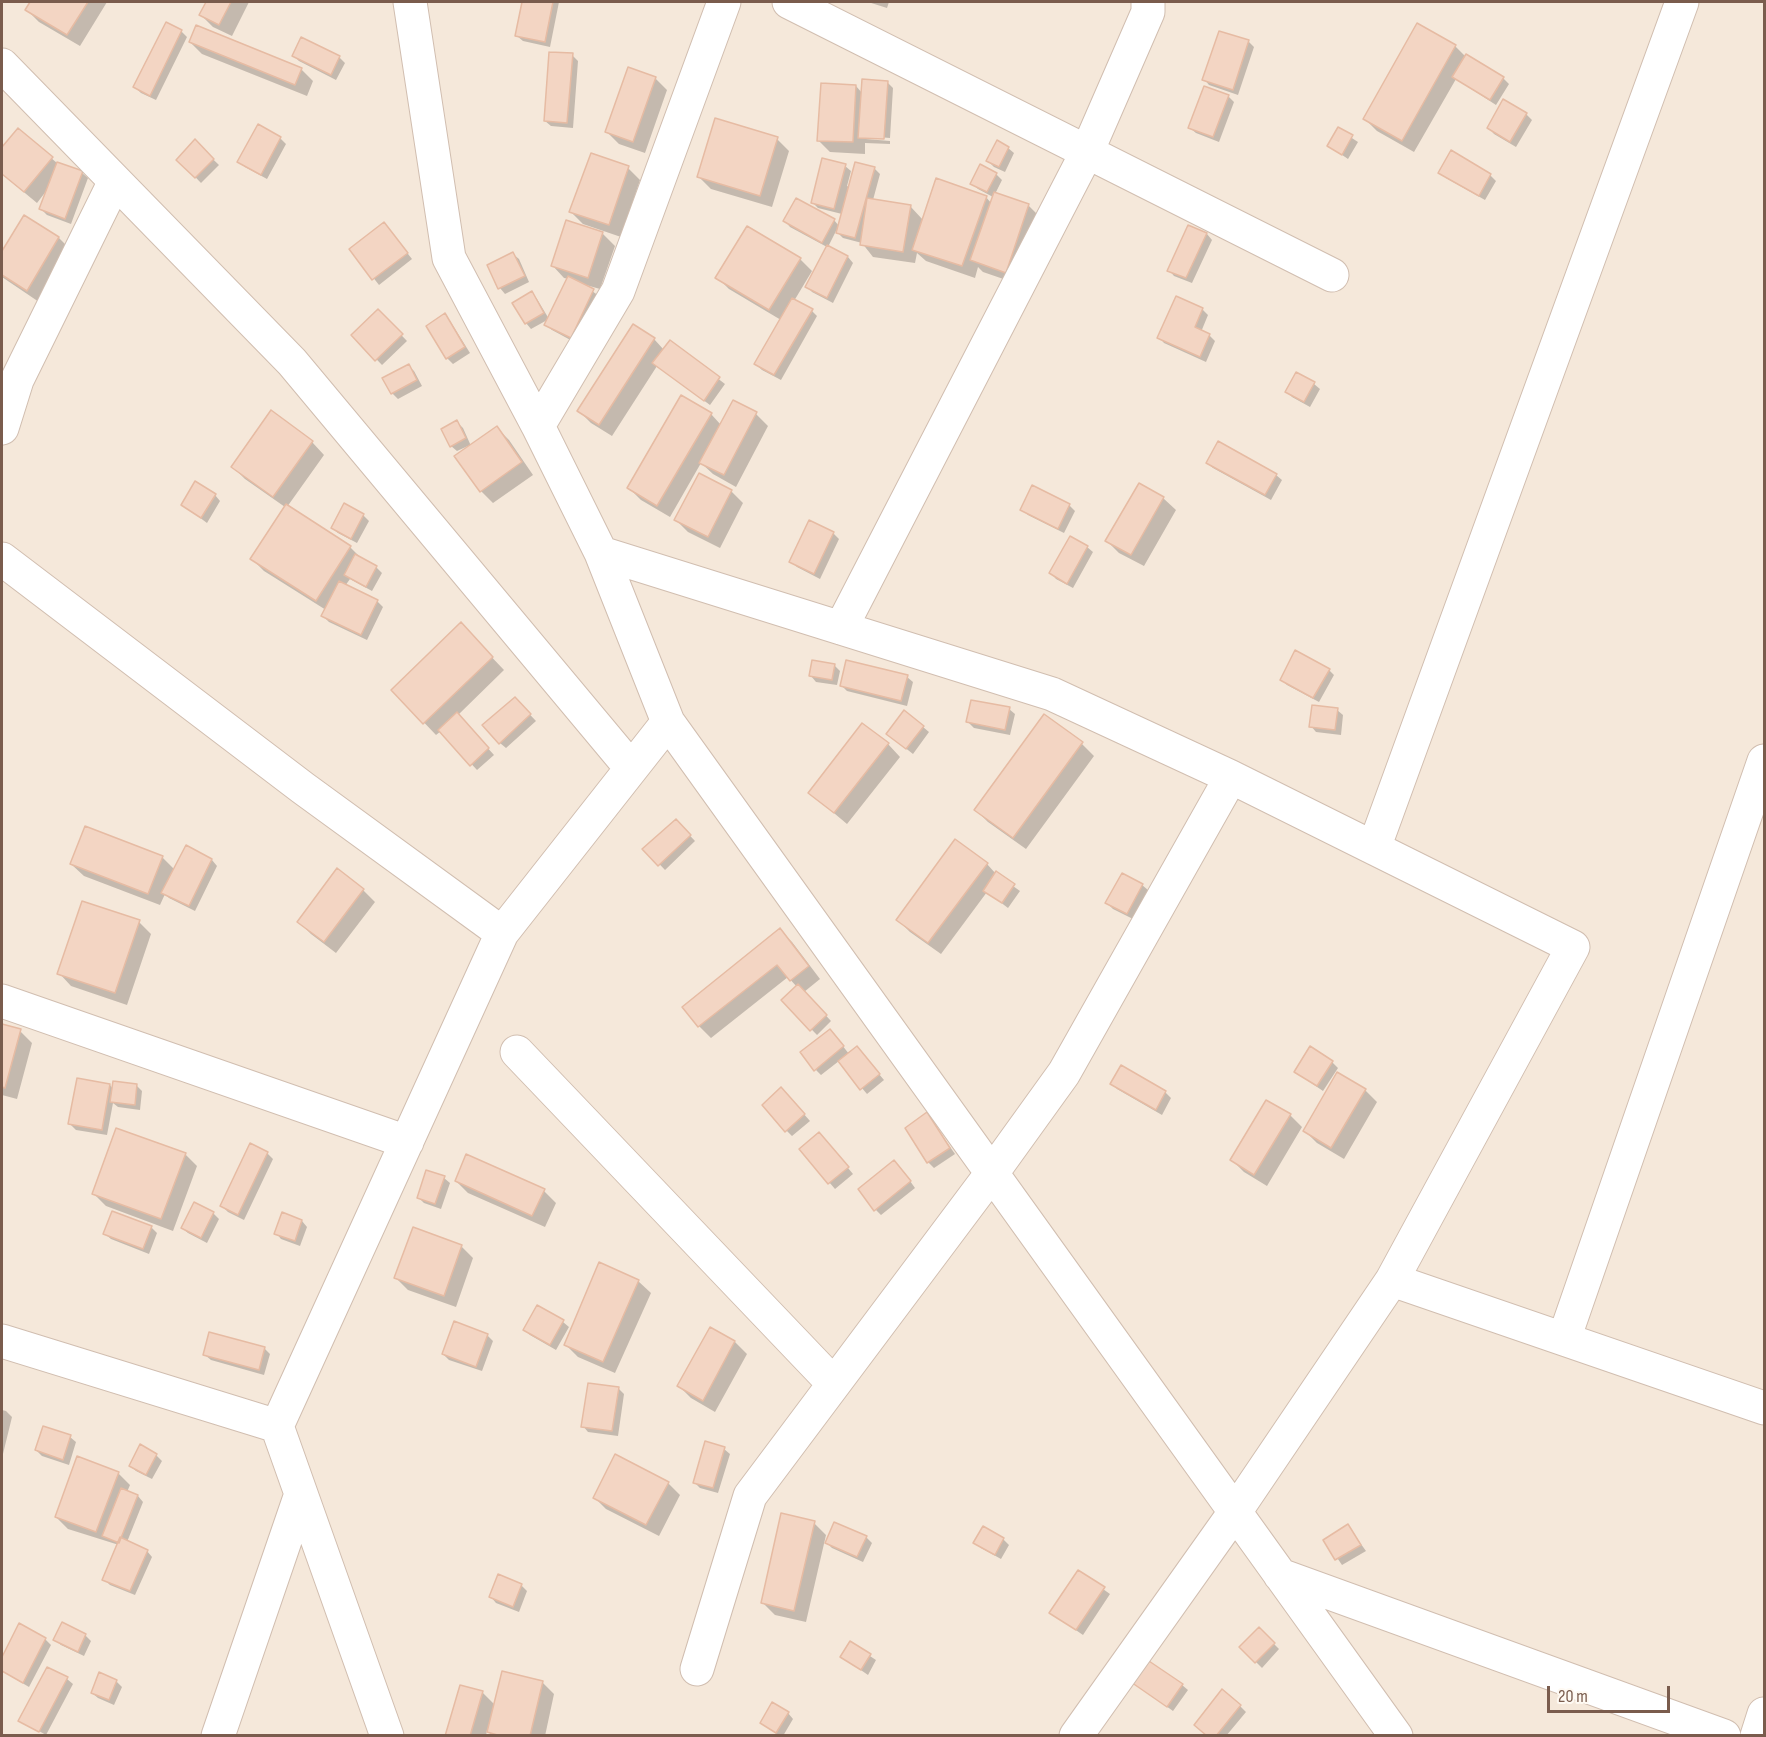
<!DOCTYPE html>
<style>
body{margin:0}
#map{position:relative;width:1766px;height:1737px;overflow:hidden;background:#fdf6ec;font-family:"Sofia Sans Condensed",sans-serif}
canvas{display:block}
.frame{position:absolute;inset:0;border:3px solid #7a5c4d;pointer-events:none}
.scale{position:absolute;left:1547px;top:1686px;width:123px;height:27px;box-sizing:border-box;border:3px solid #7a5c4d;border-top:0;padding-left:8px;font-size:18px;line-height:21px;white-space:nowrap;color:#7a5c4d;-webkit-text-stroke:4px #fffaf3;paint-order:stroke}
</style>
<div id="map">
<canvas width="1766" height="1737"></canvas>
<div class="frame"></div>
<div class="scale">20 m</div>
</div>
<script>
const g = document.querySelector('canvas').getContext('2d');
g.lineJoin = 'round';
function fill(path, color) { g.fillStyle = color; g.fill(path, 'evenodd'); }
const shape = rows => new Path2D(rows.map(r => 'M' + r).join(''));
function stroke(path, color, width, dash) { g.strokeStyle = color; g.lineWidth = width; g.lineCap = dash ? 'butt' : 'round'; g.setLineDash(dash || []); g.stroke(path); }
fill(shape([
 [2,2,1764,2,1764,1735,2,1735]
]), '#f5e8da');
fill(shape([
 [27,2,107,2,80,46,39,22,27,10,31,4],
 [208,2,249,2,232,36,213,27,201,15],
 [524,2,559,2,550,47,523,41,517,36],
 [868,2,889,2,887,8],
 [181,31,187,37,156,100,141,93,135,87],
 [1220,32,1249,42,1254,47,1238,95,1209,85,1204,79],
 [302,39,339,57,345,63,336,80,299,61,293,55],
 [190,42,301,69,313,81,307,96,202,54],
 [1455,46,1466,57,1503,78,1509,84,1496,105,1456,79,1414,152,1377,131,1365,119],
 [572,55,578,61,573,128,551,126,545,121],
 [655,78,667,90,645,153,619,144,607,132],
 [887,82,893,88,890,138,866,136,866,139,890,141,890,144,865,143,865,154,830,152,818,140,856,86,862,93],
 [1228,96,1234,102,1219,142,1196,133,1190,128],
 [1526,114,1532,120,1516,147,1494,134,1489,128],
 [259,126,280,138,286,144,267,179,245,167,239,161],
 [1338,129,1358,142,1348,159,1329,146],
 [18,130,57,163,82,173,88,178,71,224,47,215,41,209,47,190,37,203,2,174,2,150],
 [777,139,789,151,772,207,711,189,699,177],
 [195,142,219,165,201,183,178,159],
 [1008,148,1014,153,1005,172,994,167,988,161],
 [845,166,851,171,847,186,849,187,874,168,880,174,873,200,910,206,923,220,986,197,991,203,993,197,978,189,972,183,996,174,1002,180,995,194,1029,206,1041,218,1018,284,983,272,978,267,975,278,926,261,917,253,915,263,873,257,862,243,843,238,836,231,828,247,848,257,853,263,833,303,812,292,807,286,827,247,790,227,785,221,834,220,839,226,842,214,818,208,813,203],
 [628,168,640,180,621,237,583,224,571,212],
 [1440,172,1490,175,1496,181,1485,200,1446,178],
 [24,217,59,238,71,250,39,302,2,277,2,254],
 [567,222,603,234,615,246,600,289,586,285,585,286,599,296,576,343,552,330,546,325,569,279,564,278,552,265],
 [389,230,412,259,379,285,351,249],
 [1207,234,1212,240,1192,283,1174,276,1169,270],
 [513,254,519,259,529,282,505,294,500,288],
 [800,259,812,271,794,301,812,311,817,316,781,380,762,370,756,364,781,320,729,289,717,277],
 [532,293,537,299,549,319,531,329,526,323],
 [1177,298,1203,310,1208,315,1201,332,1209,335,1215,341,1206,362,1164,343,1159,337],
 [378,311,407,341,382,365,353,335],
 [445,315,450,321,470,353,453,364,447,358],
 [633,326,654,339,664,350,670,342,725,384,710,405,657,366,612,436,591,423,579,411],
 [408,365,414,371,422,386,398,399,392,393],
 [1314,384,1320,389,1310,407,1292,397,1287,391],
 [734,402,756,414,768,426,736,487,713,474,701,463,670,517,641,500,629,488,711,414,721,425],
 [271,412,312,442,324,455,287,507,350,547,363,560,376,567,382,573,372,591,350,579,345,586,377,601,383,607,367,640,329,622,323,616,326,610,264,571,252,559,285,507,245,479,233,467],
 [457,422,463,428,471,446,497,428,509,440,533,475,493,503,481,491,468,446,457,451,451,446],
 [1207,463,1276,475,1282,480,1271,500,1213,468],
 [1139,485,1163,498,1176,510,1144,566,1119,553,1107,541],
 [731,491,743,503,720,548,688,532,676,520],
 [215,495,220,501,207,523,183,505],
 [1069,505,1075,511,1064,533,1028,515,1022,510],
 [363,515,369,521,357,543,338,533,332,528],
 [810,522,834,534,839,539,820,579,797,567,791,561],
 [1087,547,1093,552,1073,588,1056,579,1051,573],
 [461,625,504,670,458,715,494,755,477,770,441,731,436,735,393,690],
 [834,665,840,671,837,685,816,682,811,676],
 [1329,670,1334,675,1319,702,1287,685,1282,680],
 [907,677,913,682,907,706,847,691,841,685],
 [515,699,536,721,506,748,500,743],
 [1009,709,1015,714,1010,735,974,728,968,722],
 [1337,710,1343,715,1341,735,1316,732,1311,726],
 [923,727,929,732,913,754,894,739],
 [888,744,900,757,847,824,810,793],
 [1082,744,1094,756,1026,849,988,822,976,810],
 [676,821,695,841,665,870,645,849],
 [187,847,212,860,217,866,195,911,169,898,165,894,160,905,84,876,71,864,162,857,175,870],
 [987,864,996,874,1020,891,1008,908,987,892,941,954,910,932,898,920],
 [1142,885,1148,890,1133,919,1113,909,1107,903],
 [363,890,375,902,336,953,311,934,299,922],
 [139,922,151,934,127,1005,71,986,59,973],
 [780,930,792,942,820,979,804,992,831,1021,817,1035,783,1000,797,987,788,977,711,1038,699,1026],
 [2,1026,20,1031,32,1043,17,1099,2,1095],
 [835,1036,849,1054,862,1054,884,1080,867,1094,839,1061,821,1075,816,1070],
 [1332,1062,1338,1068,1323,1091,1295,1072],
 [1337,1074,1365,1090,1377,1102,1344,1159,1317,1143,1305,1131],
 [1112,1083,1165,1092,1171,1098,1162,1115,1117,1089],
 [110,1085,113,1089,136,1085,142,1091,140,1110,118,1107,113,1103,107,1135,76,1130,70,1124],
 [787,1095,810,1121,792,1136,786,1130],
 [927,1114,955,1154,934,1168,928,1162],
 [1290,1115,1302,1127,1267,1186,1244,1172,1232,1160],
 [824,1139,853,1174,835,1189,801,1149],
 [267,1153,273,1159,244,1220,228,1212,222,1206],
 [185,1154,197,1166,173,1231,106,1206,94,1194],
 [900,1167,915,1188,881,1215,876,1210],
 [444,1178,450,1183,441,1209,424,1203,418,1197],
 [456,1181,544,1191,556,1203,545,1227,468,1193],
 [213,1213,219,1219,207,1243,188,1233,182,1228],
 [283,1214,302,1221,307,1227,300,1246,281,1239,276,1233],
 [151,1227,157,1233,149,1254,111,1239,105,1234],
 [461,1246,473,1258,456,1307,408,1290,396,1278],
 [638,1281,651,1293,615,1373,578,1357,565,1344],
 [563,1322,569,1327,556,1350,530,1335,525,1330],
 [710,1329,735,1342,747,1354,715,1412,691,1398,679,1386],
 [487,1335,493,1341,482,1371,449,1360,443,1354],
 [264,1348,270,1354,264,1375,211,1360,205,1355],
 [589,1384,619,1389,624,1394,618,1436,588,1432,583,1426],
 [2,1410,6,1411,12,1417,2,1458],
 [70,1437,76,1442,69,1465,42,1456,36,1450],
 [724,1449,730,1454,718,1493,700,1488,694,1482],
 [156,1455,162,1461,152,1479,136,1471,131,1466],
 [118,1473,130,1485,127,1492,138,1496,143,1502,127,1542,147,1551,152,1557,135,1595,110,1585,104,1579,119,1545,68,1529,56,1517],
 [668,1483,680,1495,659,1536,606,1509,594,1497],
 [814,1523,826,1535,806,1622,775,1615,763,1603],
 [1348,1526,1366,1551,1342,1565,1325,1540],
 [866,1537,872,1543,863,1562,832,1548,827,1543],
 [1003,1539,1009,1545,1001,1559,981,1548,975,1543],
 [1079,1572,1110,1594,1083,1635,1051,1613],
 [521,1585,527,1591,519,1612,496,1603,491,1597],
 [20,1625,45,1639,51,1645,29,1687,2,1671,2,1660],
 [1259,1629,1279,1649,1262,1668,1241,1647],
 [85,1635,91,1641,84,1656,61,1645,55,1640],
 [850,1643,876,1660,868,1675,842,1657],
 [48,1669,67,1679,73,1684,46,1735,25,1723,25,1725,20,1721],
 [1130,1680,1182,1685,1188,1690,1173,1711],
 [116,1681,122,1687,114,1705,98,1698,92,1693],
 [542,1682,554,1694,545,1736,492,1736,487,1730,486,1736,446,1736,461,1686,483,1693,495,1705],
 [1240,1706,1246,1712,1226,1736,1208,1736],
 [788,1713,793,1719,783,1736,779,1736,762,1723]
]), '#0003');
const building = shape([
 [30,2,88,2,67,35,25,10,30,2],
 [206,2,231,2,219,25,199,15,206,2],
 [522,2,553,2,545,42,515,36,522,2],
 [166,22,182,30,150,96,133,87,166,22],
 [1417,23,1456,45,1402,141,1363,119,1417,23],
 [196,25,302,68,295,85,189,42,196,25],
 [1219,31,1249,40,1233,90,1202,80,1219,31],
 [301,37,340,56,331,75,292,56,301,37],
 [549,52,573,53,567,123,544,121,549,52],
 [1466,54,1504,77,1490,100,1452,77,1466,54],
 [628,67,656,77,633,142,605,132,628,67],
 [862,79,888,81,884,139,858,138,862,79],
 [821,83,856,85,853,142,817,141,821,83],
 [1204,86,1229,95,1213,137,1188,128,1204,86],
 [1503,99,1527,113,1510,142,1487,128,1503,99],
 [715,118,778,137,760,196,697,177,715,118],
 [258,124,281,137,261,175,237,162,258,124],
 [1338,127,1353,135,1342,155,1327,146,1338,127],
 [18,128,53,157,24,192,2,174,2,147,18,128],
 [195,139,214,159,195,178,176,160,195,139],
 [997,140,1009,147,999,167,986,161,997,140],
 [1451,150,1491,174,1479,196,1438,173,1451,150],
 [591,153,629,166,609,225,569,212,591,153],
 [822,158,846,164,834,209,811,203,822,158],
 [57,162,83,171,65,219,39,209,57,162],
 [855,162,875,167,855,238,836,233,855,162],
 [980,164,997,173,987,192,970,184,980,164],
 [936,178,987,196,962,266,912,250,936,178],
 [994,192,1029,204,1006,273,970,260,994,192],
 [796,198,835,219,822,243,783,221,796,198],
 [867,198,911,205,903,252,860,245,867,198],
 [24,215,59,237,27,291,2,275,2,251,24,215],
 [566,220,603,232,588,278,551,266,566,220],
 [384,222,408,253,372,280,349,249,384,222],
 [1188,225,1207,233,1186,278,1167,271,1188,225],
 [747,226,801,258,769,310,715,278,747,226],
 [827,245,848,256,827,298,805,287,827,245],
 [513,252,525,276,498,289,487,265,513,252],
 [568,276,594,289,571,338,544,325,568,276],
 [532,291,544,313,525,324,512,303,532,291],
 [1176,296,1203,308,1195,327,1210,334,1200,357,1157,338,1176,296],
 [792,298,813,309,774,375,754,364,792,298],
 [378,309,403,334,375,361,351,335,378,309],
 [445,313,465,347,446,359,426,326,445,313],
 [633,324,655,338,599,425,577,411,633,324],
 [670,340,720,377,704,401,652,363,670,340],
 [409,364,417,380,391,394,382,378,409,364],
 [1296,372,1315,382,1304,402,1285,392,1296,372],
 [681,395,712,413,657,506,627,488,681,395],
 [733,400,757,412,724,475,699,463,733,400],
 [271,410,313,441,273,497,231,467,271,410],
 [457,420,466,438,450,447,441,429,457,420],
 [497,426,522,462,480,492,454,456,497,426],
 [1218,441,1277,474,1265,495,1206,463,1218,441],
 [699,473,732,490,708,537,674,520,699,473],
 [195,481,216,494,201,518,181,505,195,481],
 [1139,483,1164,497,1131,555,1105,541,1139,483],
 [1032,485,1070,504,1058,529,1020,510,1032,485],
 [344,503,364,514,351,539,331,528,344,503],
 [286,504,351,546,316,601,250,559,286,504],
 [809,520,834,532,814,574,789,562,809,520],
 [1070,536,1088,546,1067,584,1049,573,1070,536],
 [355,554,377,566,366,587,344,575,355,554],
 [339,581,378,600,361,635,321,616,339,581],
 [461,622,493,657,423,724,391,690,461,622],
 [1295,650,1330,669,1313,698,1280,680,1295,650],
 [812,660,835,664,832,680,809,676,812,660],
 [846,660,908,675,901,701,840,686,846,660],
 [515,697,531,714,499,744,482,725,515,697],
 [971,700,1010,707,1005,730,966,722,971,700],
 [1312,705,1338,708,1335,730,1309,727,1312,705],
 [904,710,924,726,906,749,886,734,904,710],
 [457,712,489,748,470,766,438,730,457,712],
 [1044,714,1083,742,1013,838,974,810,1044,714],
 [862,723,889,743,834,813,808,793,862,723],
 [676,819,691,835,658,866,642,849,676,819],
 [85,826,163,856,148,894,70,864,85,826],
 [955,839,988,863,928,943,896,920,955,839],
 [186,845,212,859,189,906,161,893,186,845],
 [337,868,364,889,324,942,297,922,337,868],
 [996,871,1015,884,1002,903,983,891,996,871],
 [1122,873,1143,884,1127,914,1105,903,1122,873],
 [82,901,140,920,115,993,57,974,82,901],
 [780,928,809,966,790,981,777,965,698,1027,682,1007,780,928],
 [798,984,827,1015,810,1031,781,1000,798,984],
 [2,1024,21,1029,5,1088,2,1087,2,1024],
 [830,1029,844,1046,814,1071,800,1052,830,1029],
 [857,1046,880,1074,860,1090,838,1061,857,1046],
 [1310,1046,1333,1061,1317,1086,1294,1072,1310,1046],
 [1121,1065,1166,1091,1156,1110,1110,1084,1121,1065],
 [1337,1072,1366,1089,1331,1148,1303,1131,1337,1072],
 [77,1078,110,1084,102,1130,68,1124,77,1078],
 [113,1081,137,1084,135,1105,110,1102,113,1081],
 [781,1087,805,1114,785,1132,762,1105,781,1087],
 [1266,1100,1291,1114,1254,1175,1230,1160,1266,1100],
 [927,1112,950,1148,927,1163,905,1128,927,1112],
 [116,1128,186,1153,161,1219,92,1194,116,1128],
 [819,1132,849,1167,828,1184,799,1149,819,1132],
 [250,1143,268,1152,238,1215,220,1206,250,1143],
 [466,1154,545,1189,532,1216,455,1181,466,1154],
 [894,1160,911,1181,874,1211,858,1189,894,1160],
 [426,1170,445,1176,435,1204,417,1198,426,1170],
 [194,1202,214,1212,201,1238,181,1228,194,1202],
 [112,1211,152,1226,143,1249,103,1234,112,1211],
 [282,1212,302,1220,295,1241,274,1234,282,1212],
 [413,1227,462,1245,444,1296,394,1278,413,1227],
 [599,1262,639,1280,603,1362,564,1345,599,1262],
 [537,1305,564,1320,550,1345,523,1330,537,1305],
 [454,1321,488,1334,476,1367,442,1354,454,1321],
 [710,1327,735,1341,703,1401,677,1386,710,1327],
 [209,1332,265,1347,259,1370,203,1355,209,1332],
 [588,1383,619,1387,612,1431,581,1427,588,1383],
 [43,1426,71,1435,63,1460,35,1450,43,1426],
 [705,1441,725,1447,713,1488,693,1483,705,1441],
 [140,1444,157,1454,146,1475,129,1466,140,1444],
 [615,1454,669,1482,646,1525,593,1498,615,1454],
 [77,1456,119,1472,96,1532,55,1517,77,1456],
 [121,1488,138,1495,119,1543,102,1536,121,1488],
 [781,1513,815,1521,794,1611,761,1603,781,1513],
 [834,1522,867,1536,857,1557,825,1543,834,1522],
 [1348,1524,1361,1545,1335,1560,1323,1540,1348,1524],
 [983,1526,1004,1538,995,1555,973,1543,983,1526],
 [120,1537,148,1550,130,1591,102,1580,120,1537],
 [1078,1570,1105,1587,1076,1630,1049,1613,1078,1570],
 [498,1574,522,1584,513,1607,489,1597,498,1574],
 [62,1622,86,1634,78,1652,53,1640,62,1622],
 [19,1623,46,1638,23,1683,2,1671,2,1657,19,1623],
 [1259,1627,1275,1643,1255,1663,1239,1647,1259,1627],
 [850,1641,871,1654,861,1670,840,1657,850,1641],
 [1143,1657,1183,1684,1167,1707,1128,1680,1143,1657],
 [47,1667,68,1677,39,1732,18,1721,47,1667],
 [502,1671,543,1681,530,1736,501,1736,487,1732,502,1671],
 [99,1672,117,1680,109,1700,91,1693,99,1672],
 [460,1685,483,1691,470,1736,445,1736,460,1685],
 [1222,1689,1241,1705,1216,1736,1207,1736,1194,1725,1222,1689],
 [772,1702,789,1712,776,1733,760,1723,772,1702]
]);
fill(building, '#f3d5c3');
stroke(building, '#e6bba3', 1.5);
const street = shape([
 [410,2,449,258,538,426,601,553,668,722,1396,1736],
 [789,2,1332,275],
 [2,65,292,362,631,768],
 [538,426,618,291,724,2],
 [2,428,17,380,115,181],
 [601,553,1052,694,1231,777,1573,947,1392,1280,1235,1512,1076,1736],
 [2,559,303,788,502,933],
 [841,628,1087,152,1148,12,1148,2],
 [1374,848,1682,2],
 [2,1001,407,1142],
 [517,1052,833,1383],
 [1392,1280,1764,1408],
 [1564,1339,1764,761],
 [2,1341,277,1426],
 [1280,1575,1724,1736],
 [697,1669,750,1496,992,1173,1064,1073,1231,777],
 [218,1736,301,1494],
 [387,1736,277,1426,502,933,668,722],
 [1757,1736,1764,1714]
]);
stroke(street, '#d1beb0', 35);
stroke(street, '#fff', 33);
</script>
